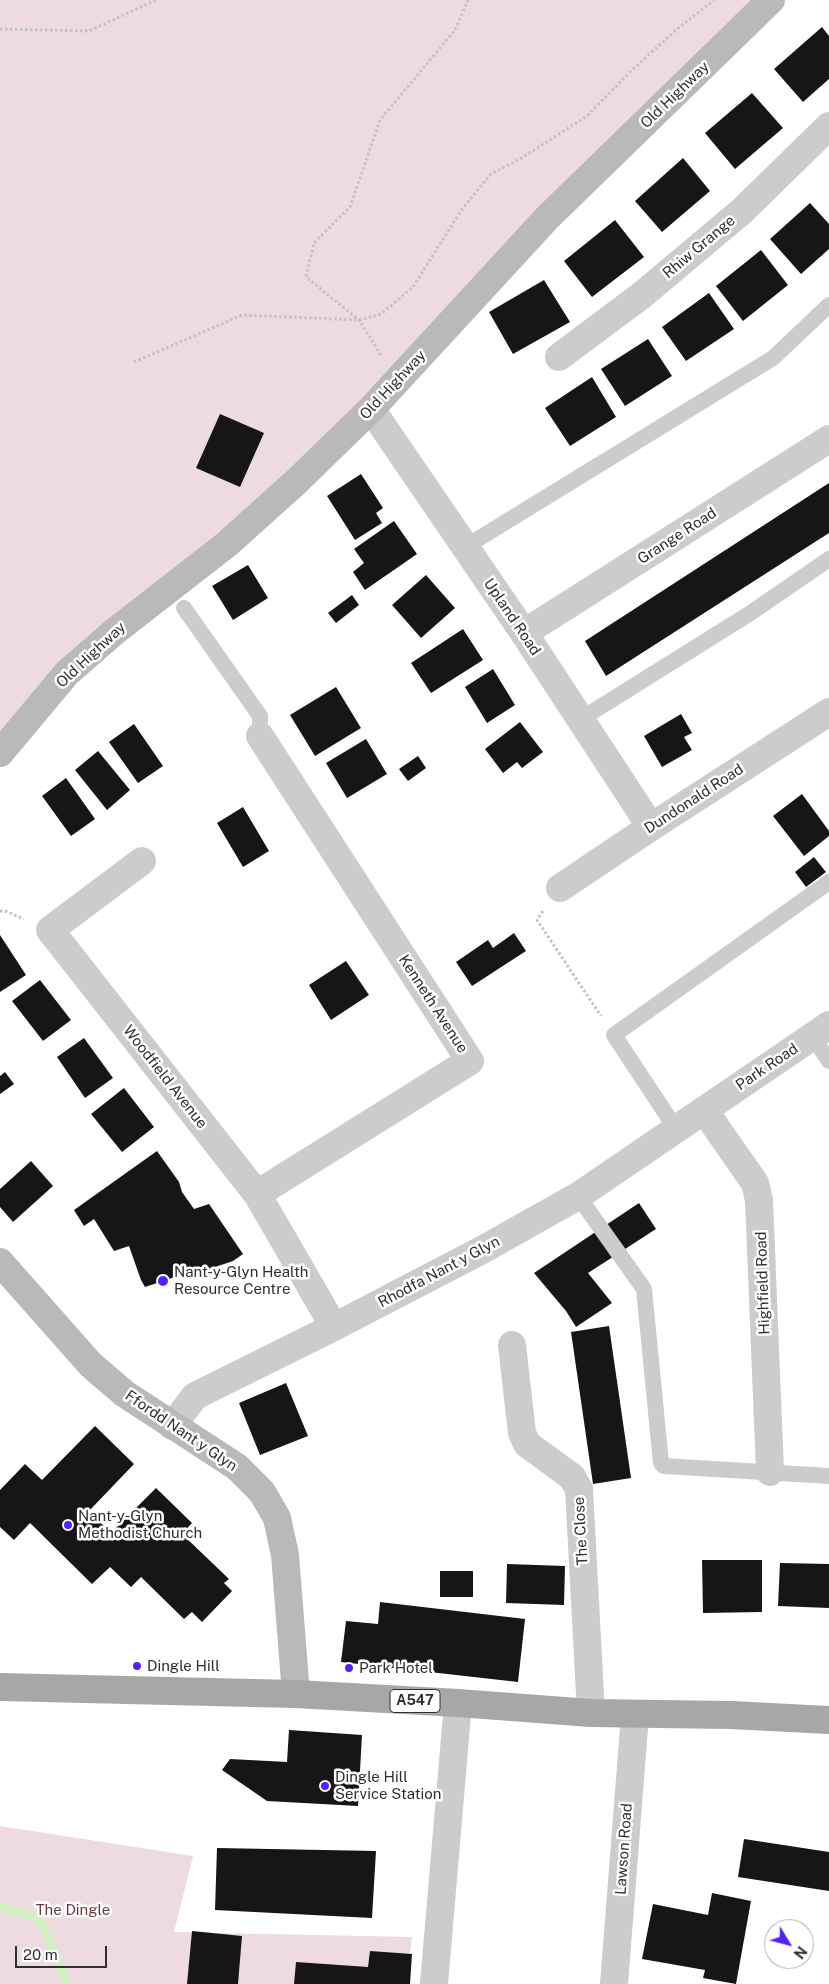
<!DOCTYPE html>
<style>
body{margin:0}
#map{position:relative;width:829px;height:1984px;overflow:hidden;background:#fff;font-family:"Public Sans",sans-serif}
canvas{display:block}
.north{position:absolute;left:764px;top:1919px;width:50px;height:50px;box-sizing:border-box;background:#fff;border:1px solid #acacac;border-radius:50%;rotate:127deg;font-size:14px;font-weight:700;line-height:20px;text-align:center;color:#2f2f2f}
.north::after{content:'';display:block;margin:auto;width:18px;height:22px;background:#5421f6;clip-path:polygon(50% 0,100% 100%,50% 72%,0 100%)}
.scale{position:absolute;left:15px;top:1946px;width:92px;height:22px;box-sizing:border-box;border:2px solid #2f2f2f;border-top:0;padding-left:6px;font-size:15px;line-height:18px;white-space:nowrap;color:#2f2f2f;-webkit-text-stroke:4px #fff;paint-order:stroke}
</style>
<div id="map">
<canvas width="829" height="1984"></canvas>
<div class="north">N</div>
<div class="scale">20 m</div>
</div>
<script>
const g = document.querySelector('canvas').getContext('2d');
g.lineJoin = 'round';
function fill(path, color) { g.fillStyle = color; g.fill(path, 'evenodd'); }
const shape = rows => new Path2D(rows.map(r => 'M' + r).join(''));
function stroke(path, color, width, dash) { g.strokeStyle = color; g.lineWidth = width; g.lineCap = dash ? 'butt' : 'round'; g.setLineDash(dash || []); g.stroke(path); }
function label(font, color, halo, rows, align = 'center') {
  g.font = font + ' "Public Sans",sans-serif'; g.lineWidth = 5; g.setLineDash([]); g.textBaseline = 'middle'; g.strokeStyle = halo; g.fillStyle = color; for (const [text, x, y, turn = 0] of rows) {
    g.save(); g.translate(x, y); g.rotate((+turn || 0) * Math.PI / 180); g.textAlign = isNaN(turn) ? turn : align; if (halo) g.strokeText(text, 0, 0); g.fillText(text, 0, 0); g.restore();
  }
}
fill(shape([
 [0,0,772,0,227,544,0,753],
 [0,1826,193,1856,174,1932,412,1937,406,1984,0,1984]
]), '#eedbdf');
stroke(shape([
 [0,1907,39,1918,68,1984]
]), '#d2efc6', 9);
fill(shape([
 [822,27,829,36,829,79,803,102,774,69],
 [752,93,783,128,735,169,705,133],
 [683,158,710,191,662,232,635,201],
 [810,203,829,224,829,249,801,274,770,239],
 [615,220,644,257,592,297,564,261],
 [761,250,788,285,743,321,716,286],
 [544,280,570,322,513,354,489,312],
 [709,293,734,329,686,361,662,327],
 [648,339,672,376,625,406,601,369],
 [592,377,616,417,570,446,545,408],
 [220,414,264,433,240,487,196,468],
 [361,474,383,508,376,513,382,523,355,540,327,496],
 [829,483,829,533,606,676,585,641],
 [394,521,417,554,365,590,353,572,364,563,354,549],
 [248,565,268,598,233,620,212,586],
 [426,575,455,608,421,638,392,605],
 [352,595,359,605,336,623,328,613],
 [463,629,483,660,431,693,411,663],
 [493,669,515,705,487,723,465,687],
 [336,687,361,728,315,756,290,715],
 [681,714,692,733,684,737,692,750,662,767,644,736],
 [520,722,543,752,522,768,517,762,503,773,485,749],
 [134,724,163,766,138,783,109,742],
 [366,739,387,774,347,798,326,763],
 [98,751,130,790,107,810,75,770],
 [418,756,426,768,408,781,399,769],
 [66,778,95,819,71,836,42,796],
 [802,794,829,831,829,836,804,856,773,816],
 [243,807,269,851,243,867,217,823],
 [814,857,826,872,806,887,795,872],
 [514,933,526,951,472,986,456,962,488,940,493,948],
 [0,935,26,975,0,992],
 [346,961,369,995,331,1020,309,985],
 [40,980,71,1020,43,1041,12,1001],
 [84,1038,113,1078,85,1098,57,1057],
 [5,1072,14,1084,0,1094,0,1076],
 [124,1088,154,1127,122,1152,91,1114],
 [157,1151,179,1182,182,1192,194,1209,209,1204,243,1254,233,1261,200,1272,190,1279,183,1269,172,1278,145,1287,141,1280,129,1246,114,1251,94,1219,84,1226,74,1210],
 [31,1161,53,1186,13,1222,0,1207,0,1189],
 [639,1203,656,1229,588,1273,612,1303,576,1327,566,1311,534,1273],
 [609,1326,631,1478,593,1484,571,1332],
 [286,1383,308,1436,260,1455,239,1403],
 [95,1426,134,1464,89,1511,111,1533,156,1488,192,1523,182,1534,229,1579,224,1583,232,1591,202,1622,192,1612,184,1619,141,1577,131,1587,110,1567,92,1584,30,1523,14,1540,0,1527,0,1490,25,1464,42,1480],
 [702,1560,762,1560,762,1612,703,1613],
 [780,1563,829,1564,829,1608,778,1606],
 [507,1564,565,1566,564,1605,506,1603],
 [440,1571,473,1571,473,1597,440,1597],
 [380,1602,525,1619,518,1682,341,1662,346,1621,378,1624],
 [289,1730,362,1735,358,1806,267,1801,222,1770,230,1759,287,1762],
 [744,1839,829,1852,829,1891,738,1877],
 [217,1848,376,1851,372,1918,215,1910],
 [712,1893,751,1901,736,1984,703,1978,705,1970,642,1959,653,1904,708,1915],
 [192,1931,242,1936,238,1984,187,1984],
 [370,1951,412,1954,410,1984,294,1984,296,1962,368,1967]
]), '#161616');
stroke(shape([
 [0,29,89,31,156,0],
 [381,355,359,320,306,277,314,243,350,207,380,120,455,30,468,0],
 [134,362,242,315,359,320,381,314,413,287,462,209,491,174,520,159,587,116,631,71,676,30,714,0],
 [0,911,5,911,24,919],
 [543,911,537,920,601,1016]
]), '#c3c3c3', 3, [2.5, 2.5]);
stroke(shape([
 [465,547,773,358,829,305],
 [184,608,260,716,260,736],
 [581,719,749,614,829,559],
 [812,1036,829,1061],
 [676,1129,614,1035,829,882],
 [578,1196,644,1289,661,1463,664,1466,829,1476]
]), '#ccc', 16);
stroke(shape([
 [559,357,642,295,742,211,829,126],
 [371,409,524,633,651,827],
 [524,633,829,439],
 [142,861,50,930,257,1194,334,1327],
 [560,888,651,827,829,712],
 [704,1110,755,1183,759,1200,770,1472],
 [257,1194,470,1061,260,736],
 [512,1345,522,1433,527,1444,572,1477,579,1489,591,1713],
 [172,1426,195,1396,334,1327,482,1250,578,1196,829,1025],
 [434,1984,458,1703],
 [614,1984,635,1715]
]), '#ccc', 28);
stroke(shape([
 [0,753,67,673,114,632,227,544,296,482,371,409,547,218,771,0],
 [0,1262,91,1365,125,1394,237,1467,262,1492,277,1518,285,1555,296,1694]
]), '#b9b9b9', 28);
stroke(shape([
 [0,1687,296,1694,458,1703,591,1713,731,1715,829,1720]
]), '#a7a7a7', 28);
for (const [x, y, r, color] of [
 [163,1281,6,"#5421f6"],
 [68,1525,5,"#5421f6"],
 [137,1666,5,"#5421f6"],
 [349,1668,5,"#5421f6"],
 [325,1786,5,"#5421f6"]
]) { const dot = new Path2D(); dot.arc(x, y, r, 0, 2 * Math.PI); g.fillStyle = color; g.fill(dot); stroke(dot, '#fff', 2); }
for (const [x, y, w] of [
 [415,1701,50]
]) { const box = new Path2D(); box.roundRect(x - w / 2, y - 11.5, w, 23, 4); g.fillStyle = '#fff'; g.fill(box); stroke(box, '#2f2f2f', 1); }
label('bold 14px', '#2f2f2f', null, [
 ["A547",415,1701]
]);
label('15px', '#2f2f2f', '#fff', [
 ["Old Highway",675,95,-44],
 ["Rhiw Grange",699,247,-40],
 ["Old Highway",393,385,-47],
 ["Grange Road",677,536,-33],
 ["Upland Road",512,617,56],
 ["Old Highway",91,655,-43],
 ["Dundonald Road",694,799,-33],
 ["Kenneth Avenue",433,1004,57],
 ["Park Road",767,1067,-34],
 ["Woodfield Avenue",165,1077,52],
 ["Rhodfa Nant y Glyn",439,1272,-28],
 ["Highfield Road",763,1283,-92],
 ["Ffordd Nant y Glyn",181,1431,34],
 ["The Close",581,1531,-93],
 ["Lawson Road",624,1849,-86]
]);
label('15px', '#2f2f2f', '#fff', [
 ["Nant-y-Glyn Health",174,1272],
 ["Resource Centre",174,1289],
 ["Nant-y-Glyn",78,1516],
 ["Methodist Church",78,1533],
 ["Dingle Hill",147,1666],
 ["Park Hotel",359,1668],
 ["Dingle Hill",335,1777],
 ["Service Station",335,1794]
], 'left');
label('15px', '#6f3840', '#fff', [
 ["The Dingle",73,1910]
]);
</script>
